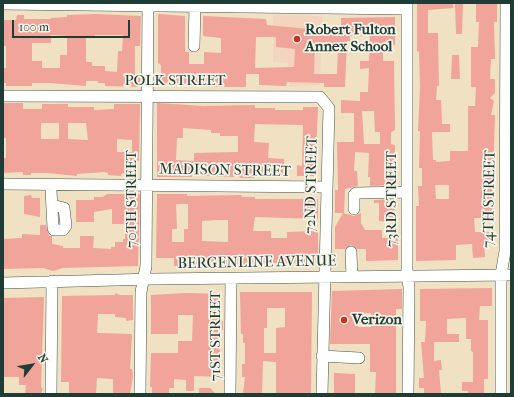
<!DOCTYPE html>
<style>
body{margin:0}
#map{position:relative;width:514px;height:397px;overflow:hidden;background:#efe1c2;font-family:"IM FELL French Canon",serif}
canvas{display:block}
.frame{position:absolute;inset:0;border:4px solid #1f3d34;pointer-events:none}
.north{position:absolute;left:12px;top:345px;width:40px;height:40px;-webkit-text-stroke:3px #f7f3e8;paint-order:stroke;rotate:59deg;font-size:11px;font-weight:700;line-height:16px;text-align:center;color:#1f3d34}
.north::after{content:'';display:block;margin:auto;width:14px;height:18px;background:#1f3d34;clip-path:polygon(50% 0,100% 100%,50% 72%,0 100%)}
.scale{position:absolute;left:12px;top:20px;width:118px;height:18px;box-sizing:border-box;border:2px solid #1f3d34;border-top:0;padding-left:5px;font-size:12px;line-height:14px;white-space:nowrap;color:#1f3d34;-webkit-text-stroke:3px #f7f3e8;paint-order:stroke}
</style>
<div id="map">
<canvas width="514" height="397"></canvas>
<div class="frame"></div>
<div class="north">N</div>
<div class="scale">100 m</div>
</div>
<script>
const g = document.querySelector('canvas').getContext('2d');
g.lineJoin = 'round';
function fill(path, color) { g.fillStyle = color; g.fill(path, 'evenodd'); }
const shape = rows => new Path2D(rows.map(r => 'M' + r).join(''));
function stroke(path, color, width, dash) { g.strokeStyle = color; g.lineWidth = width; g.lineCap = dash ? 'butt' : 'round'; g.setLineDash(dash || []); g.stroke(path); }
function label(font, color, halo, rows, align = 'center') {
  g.font = font + ' "IM FELL French Canon",serif'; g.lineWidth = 3.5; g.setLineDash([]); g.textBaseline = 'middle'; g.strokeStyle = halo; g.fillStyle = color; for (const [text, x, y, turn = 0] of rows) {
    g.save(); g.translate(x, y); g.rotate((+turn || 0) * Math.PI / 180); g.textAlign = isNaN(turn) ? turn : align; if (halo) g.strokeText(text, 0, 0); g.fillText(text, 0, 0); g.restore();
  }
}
fill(shape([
 [273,15,322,16,320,85,290,86,288,63,273,62]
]), '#f3d4be');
fill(shape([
 [417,3,453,3,453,8,428,10,428,33,438,33,439,86,437,86,436,100,441,100,442,124,450,124,450,132,432,132,433,160,436,160,436,162,450,161,450,151,468,151,468,106,475,106,476,87,471,87,471,47,478,47,479,22,476,22,476,3,497,3,497,22,494,22,495,59,491,59,490,79,495,79,495,93,490,98,494,101,491,115,495,115,492,218,474,218,475,232,491,232,491,242,484,244,485,257,473,258,472,244,456,245,456,260,416,261,416,206,419,206,418,186,422,186,422,168,419,168,420,131,418,131,420,87,419,52,417,51],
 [435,185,449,185,449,199,436,199],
 [455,4,463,4,462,34,456,34],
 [97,14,141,16,140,46,135,46,135,77,140,77,140,87,105,86,105,83,98,83,98,81,86,81,86,86,50,83,32,83,32,86,6,86,6,83,3,83,3,68,6,68,6,46,3,46,3,20,16,20,17,15,24,15,24,19,51,19,51,18,67,17,67,15],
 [51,35,67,36,67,55,60,55,60,68,42,68,42,61,32,61,32,43,51,43],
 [95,35,123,35,122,51,118,51,117,72,105,71,105,66,92,66,92,62,86,62,86,37,95,37],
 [158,14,185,16,185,52,189,52,189,64,204,64,204,52,221,53,221,38,203,36,203,16,266,19,267,25,341,32,341,18,395,17,395,45,383,46,383,61,394,61,395,130,391,132,391,144,395,145,395,185,370,186,370,177,368,177,369,153,355,152,354,171,357,171,358,186,345,189,344,213,335,213,335,190,338,190,337,142,354,142,354,113,341,113,341,100,360,101,360,92,368,92,369,68,360,69,360,61,369,61,370,35,350,36,350,41,347,41,345,87,324,87,324,83,287,82,286,86,259,85,259,74,246,74,246,87,203,87,204,83,161,85,161,65,158,63],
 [256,37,276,37,276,47,295,49,294,67,255,68],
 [315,42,327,43,327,49,338,49,337,74,314,74],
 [362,111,374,111,375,132,380,132,380,144,364,144],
 [452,55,459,55,460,79,451,79],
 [3,103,23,103,23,109,42,109,42,104,68,104,68,107,94,107,94,110,114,109,114,104,140,104,139,161,130,161,130,172,121,174,121,176,108,175,108,173,104,172,77,174,77,176,47,173,31,173,31,175,23,175,23,172,3,173,3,158,6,158,6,138,3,138],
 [41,123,59,123,59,139,41,139],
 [68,123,86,123,88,140,68,139],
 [117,139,132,140,132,152,117,152],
 [157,103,203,106,255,105,255,108,275,108,275,110,303,110,303,107,318,107,315,176,297,176,297,165,302,166,303,125,255,124,254,142,269,143,268,158,284,159,284,173,254,171,254,178,241,178,236,175,233,177,192,175,192,177,157,177],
 [183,128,211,130,211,133,220,133,220,136,238,136,238,152,194,153,194,161,176,160,177,138,183,138],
 [107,194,140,194,138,266,63,268,53,271,43,268,3,269,3,239,22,238,22,234,40,235,40,225,46,225,49,236,52,236,52,244,63,246,63,248,80,248,80,236,94,236,93,248,111,249,111,247,115,247,115,242,123,242,123,239,125,239,125,224,112,224,112,209,94,212,94,222,76,222,76,200,94,200,94,197,103,197],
 [157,194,187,194,187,196,242,195,241,197,255,197,255,199,318,199,318,219,255,217,253,231,271,231,271,238,287,238,287,232,318,231,318,262,174,266,174,258,156,258],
 [176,204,188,204,188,229,184,229,184,242,172,242,172,229,177,229],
 [216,220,228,220,228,242,202,241,202,221],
 [31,195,32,198,40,198,40,217,24,214,24,196],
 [394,199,395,222,379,221,379,203,374,203,374,200],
 [343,213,354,216,361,213,361,223,365,230,382,230,382,238,398,238,398,260,366,261,366,249,357,249,351,245,345,249,335,249,335,227],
 [492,288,492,306,480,306,479,320,488,320,488,379,484,379,484,394,468,394,468,391,462,391,462,382,473,382,473,352,471,351,471,339,466,339,466,318,447,319,447,334,459,334,459,342,434,342,434,361,441,360,442,370,439,370,441,394,424,394,424,388,419,388,419,378,424,378,421,342,425,342,426,321,420,321,420,289],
 [402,289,402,309,396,309,396,394,375,394,376,372,370,372,370,344,330,344,332,291],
 [358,313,371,313,371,327,358,327],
 [240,292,312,292,311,394,276,394,276,362,263,361,262,394,243,394,245,377,242,377,242,364,245,364,245,343,243,343,243,334,241,334],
 [267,308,285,308,285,327,276,328,276,353,264,353,264,328,267,328],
 [115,293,120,295,133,295,133,320,126,321,126,318,115,317,115,314,98,314,97,333,132,334,130,369,132,369,133,376,130,394,113,394,113,379,97,378,96,394,69,394,69,382,61,382,62,296,115,295],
 [187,293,221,294,221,321,223,321,223,330,218,330,218,344,220,344,220,377,194,376,194,391,186,391,186,380,174,379,174,388,169,388,169,394,152,394,152,387,150,387,151,353,178,353,178,341,192,341,193,315,178,315,178,334,151,334,151,295],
 [44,297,41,387,43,389,41,394,25,394,26,385,19,385,19,377,3,377,3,298],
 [334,373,355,374,355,394,334,394],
 [199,388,210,388,216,394,199,394]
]), '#f1a499');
const minor = shape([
 [407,3,407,276,409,287,408,394],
 [3,4,407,9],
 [194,46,195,6],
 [3,96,320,97,329,108,322,394],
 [3,184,326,187],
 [51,184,51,190,53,228,54,230,63,230,66,226,64,208,52,205],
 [354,209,354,195,356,193,407,192],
 [351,252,352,277],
 [3,283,154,279,511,275],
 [322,356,359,358],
 [51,394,52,281],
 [140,394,141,292,146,266,148,3],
 [230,394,231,279],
 [501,394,501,275,505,251,506,3]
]);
stroke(minor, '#3e5649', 12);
stroke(minor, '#fff', 11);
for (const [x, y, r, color] of [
 [297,39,4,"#c8321e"],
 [344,320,4,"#c8321e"]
]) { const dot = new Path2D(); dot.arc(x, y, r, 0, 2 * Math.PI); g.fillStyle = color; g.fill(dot); stroke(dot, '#f7f3e8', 1.5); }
label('bold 15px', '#1f3d34', '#f7f3e8', [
 ["Robert Fulton",305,30],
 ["Annex School",305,47],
 ["Verizon",352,320]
], 'left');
label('15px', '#1f3d34', '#f7f3e8', [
 ["POLK STREET",175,81],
 ["MADISON STREET",225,171,1],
 ["72ND STREET",312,185,-89],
 ["70TH STREET",132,199,-90],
 ["73RD STREET",392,199,-90],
 ["74TH STREET",490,199,-89],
 ["BERGENLINE AVENUE",257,263,-1],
 ["71ST STREET",216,336,-90]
]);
</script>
